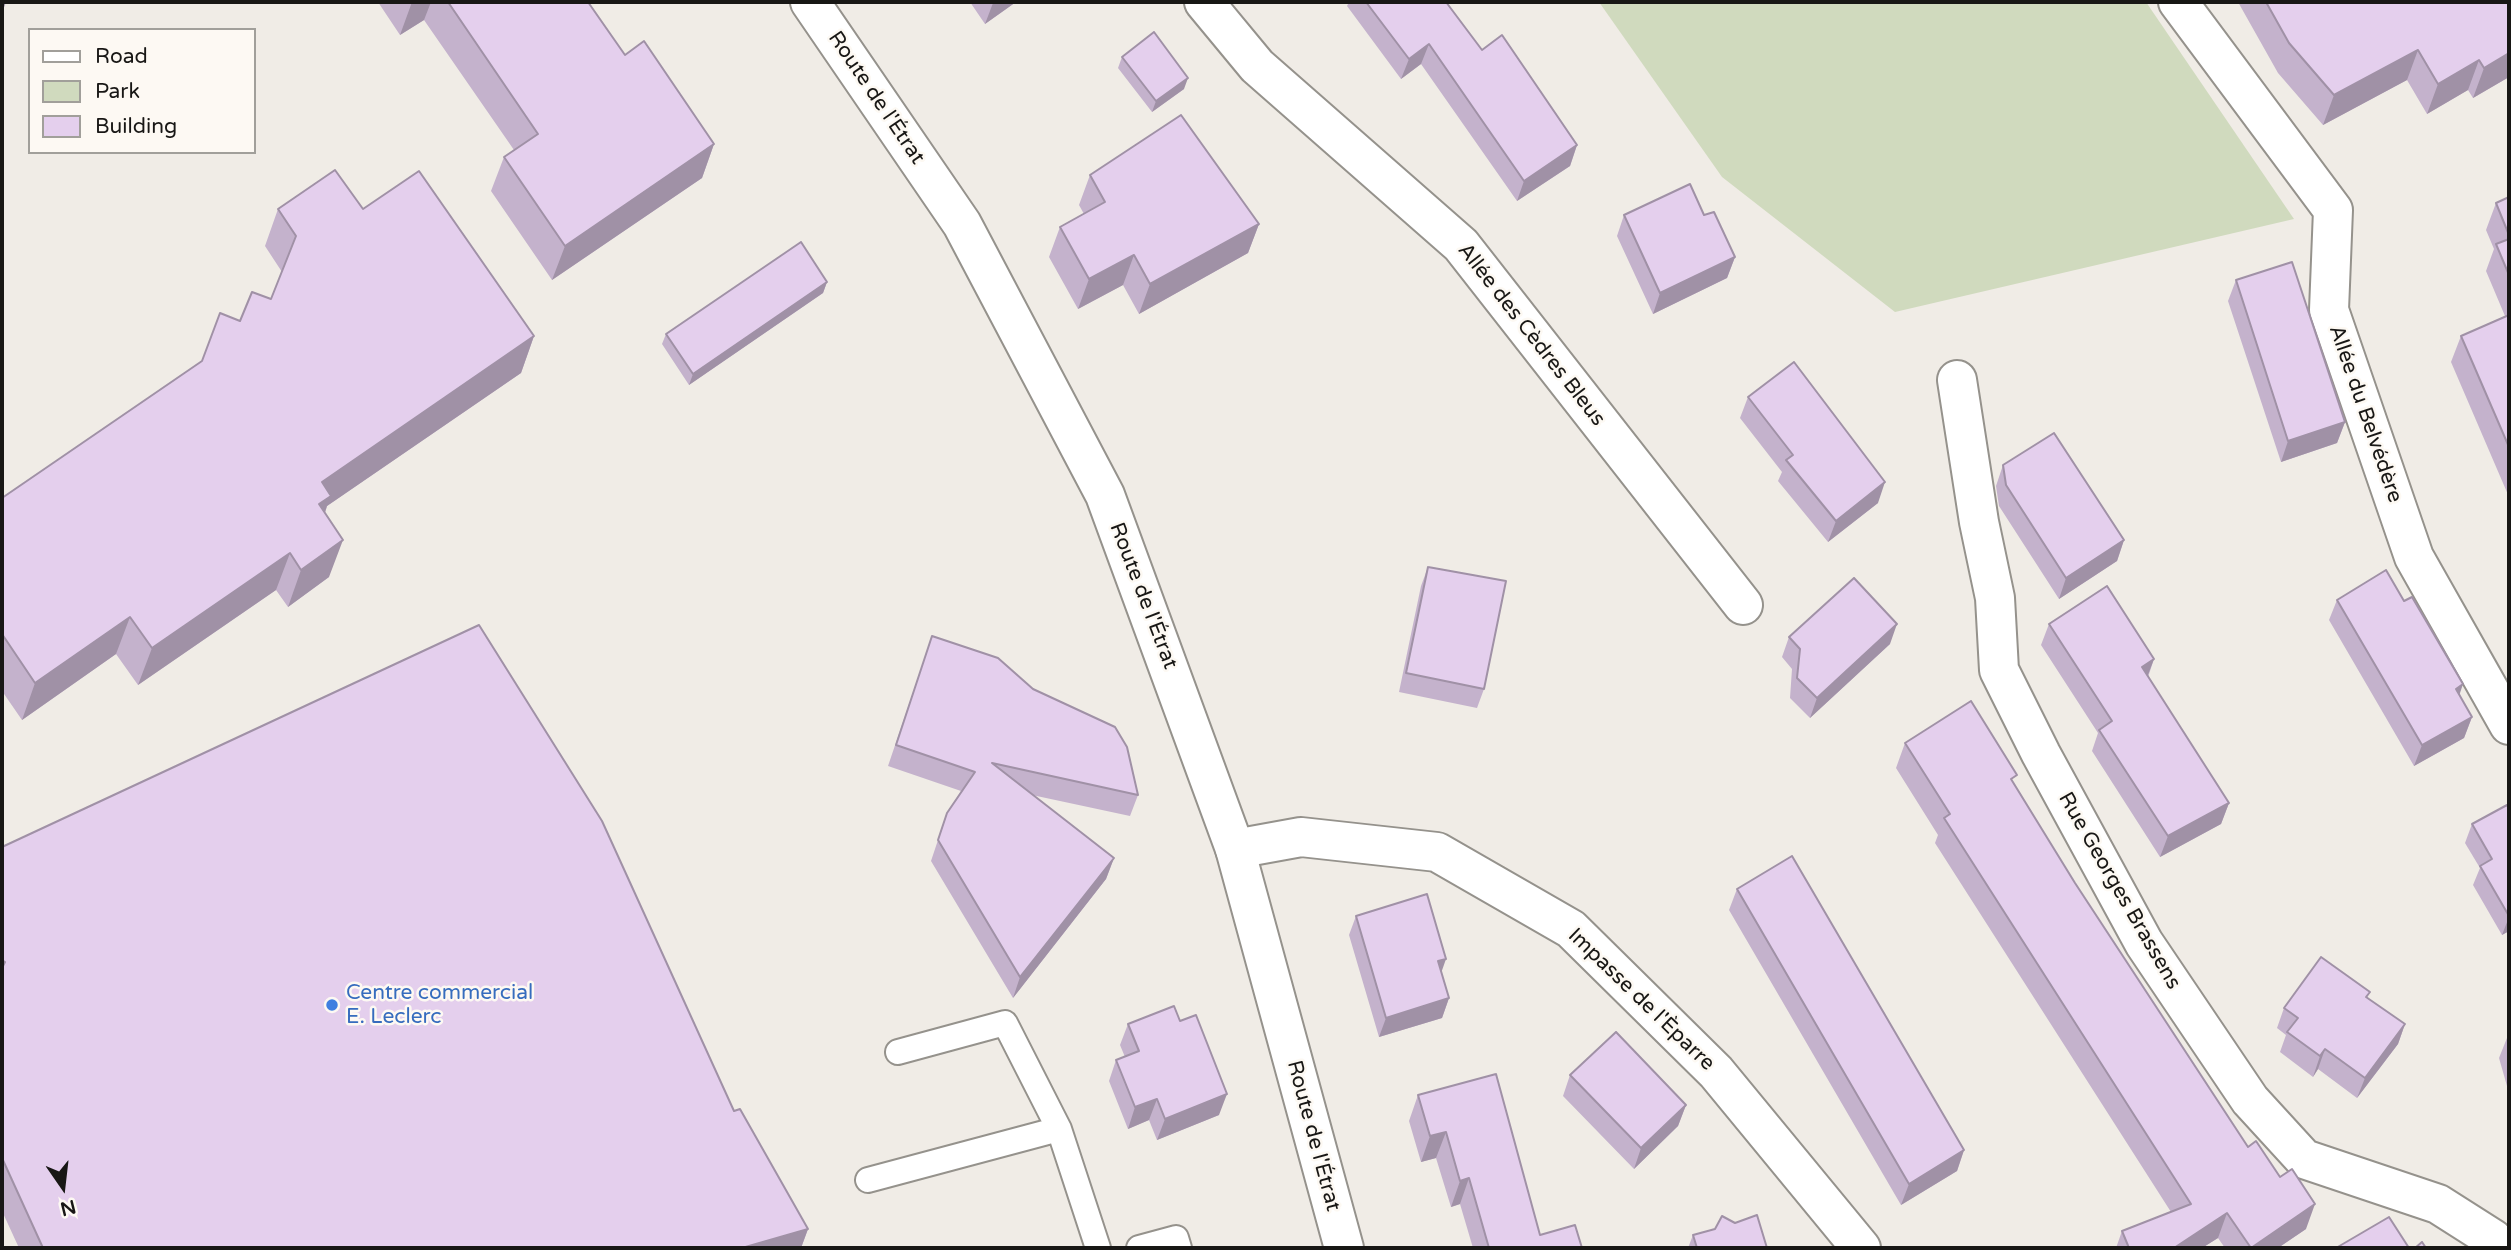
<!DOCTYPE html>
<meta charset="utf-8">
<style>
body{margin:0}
#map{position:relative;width:2511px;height:1250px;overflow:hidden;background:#f0ece6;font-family:"Varela Round",sans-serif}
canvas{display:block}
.frame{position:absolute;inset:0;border:4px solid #181715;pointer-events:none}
.legend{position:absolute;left:28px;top:28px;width:228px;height:126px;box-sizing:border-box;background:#fdf9f3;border:2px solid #a19f9a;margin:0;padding:9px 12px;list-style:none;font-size:21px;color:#181715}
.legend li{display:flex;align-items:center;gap:14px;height:35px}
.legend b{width:35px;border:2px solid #a19f9a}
.north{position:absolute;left:28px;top:1152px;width:70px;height:70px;-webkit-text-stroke:5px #fdf9f3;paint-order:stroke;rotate:166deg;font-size:19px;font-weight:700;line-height:28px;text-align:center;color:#181715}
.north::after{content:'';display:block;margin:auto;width:24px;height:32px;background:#181715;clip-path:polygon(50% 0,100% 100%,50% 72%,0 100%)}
</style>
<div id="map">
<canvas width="2511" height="1250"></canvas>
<div class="frame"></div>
<ul class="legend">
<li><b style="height:9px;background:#fff"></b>Road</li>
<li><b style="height:19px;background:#d0dabe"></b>Park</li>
<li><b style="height:19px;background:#e4cfed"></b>Building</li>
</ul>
<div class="north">N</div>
</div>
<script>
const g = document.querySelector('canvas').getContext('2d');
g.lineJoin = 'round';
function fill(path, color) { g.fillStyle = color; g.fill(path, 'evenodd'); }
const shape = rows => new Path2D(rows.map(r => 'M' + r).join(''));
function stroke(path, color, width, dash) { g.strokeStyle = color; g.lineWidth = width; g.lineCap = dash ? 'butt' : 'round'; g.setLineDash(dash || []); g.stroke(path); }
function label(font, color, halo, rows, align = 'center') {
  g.font = font + ' "Varela Round",sans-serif'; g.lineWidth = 5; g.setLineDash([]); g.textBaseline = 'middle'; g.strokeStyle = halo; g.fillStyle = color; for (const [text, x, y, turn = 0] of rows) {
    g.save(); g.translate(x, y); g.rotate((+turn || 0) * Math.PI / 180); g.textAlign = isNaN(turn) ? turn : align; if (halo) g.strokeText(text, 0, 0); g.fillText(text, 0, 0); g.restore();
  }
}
fill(shape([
 [1599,2,2146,2,2294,219,1895,312,1722,177]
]), '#d0dabe');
const service = shape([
 [898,1052,1005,1023,1059,1129,1098,1248],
 [868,1180,1059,1129],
 [1139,1248,1176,1238,1179,1248]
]);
const minor = shape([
 [1204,2,1257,66,1461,245,1743,605],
 [2178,2,2333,210,2329,310,2414,557,2509,725],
 [1957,380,1979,522,1995,598,1999,670,2041,754,2144,943,2250,1100,2304,1159,2438,1204,2493,1239,2501,1248],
 [1235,849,1301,837,1437,852,1571,929,1716,1072,1861,1248]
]);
const secondary = shape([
 [810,2,962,224,1105,495,1235,849,1344,1248]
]);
stroke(service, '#95928c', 28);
stroke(minor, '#95928c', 42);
stroke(secondary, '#95928c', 42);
stroke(service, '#fff', 24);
stroke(minor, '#fff', 38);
stroke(secondary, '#fff', 38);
fill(shape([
 [378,2,588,2,625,55,714,144,702,178,552,280,491,191,504,157,514,150,424,20,400,35],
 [970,2,1016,2,985,24],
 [1349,2,1446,2,1482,50,1577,145,1570,166,1517,201,1421,64,1401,79,1347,6],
 [2238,2,2509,2,2509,77,2473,98,2468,90,2427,114,2407,80,2323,125,2278,73],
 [1122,57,1184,89,1152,112,1118,68],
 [1090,175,1259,224,1248,253,1139,314,1123,285,1078,309,1049,257,1060,227,1084,214,1079,205],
 [2509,197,2509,497,2451,362,2461,336,2505,316,2486,271,2494,249,2486,230,2496,203],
 [278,209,363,209,534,336,521,373,327,506,325,513,329,577,288,607,276,590,138,685,116,654,22,720,2,691,2,498,202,361,240,321,271,299,282,272,265,246],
 [1624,215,1704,215,1735,257,1727,278,1653,314,1617,236],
 [2236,280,2345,422,2337,443,2281,462,2228,301],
 [827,282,823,293,689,385,662,344,666,334],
 [1748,397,1878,503,1828,542,1778,481,1782,472,1740,418],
 [2003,465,2124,540,2117,561,2059,599,1999,506,1996,486],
 [1428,567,1484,689,1477,708,1399,692,1421,586],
 [2337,600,2459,696,2472,717,2464,738,2414,766,2329,620],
 [2049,624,2154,659,2148,677,2229,803,2221,824,2160,857,2092,751,2098,733,2041,645],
 [932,636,1138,795,1130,816,1032,795,1114,858,1106,879,1013,998,931,861,947,813,961,791,888,766],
 [1789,637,1890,644,1810,718,1790,698,1792,669,1782,657],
 [1905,743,2014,783,2075,883,2248,1147,2306,1229,2278,1248,2225,1248,2218,1238,2202,1248,2116,1248,2122,1231,2171,1212,1935,843,1938,835,1896,768],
 [2509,809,2509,931,2502,935,2473,885,2480,868,2465,843,2472,824],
 [2,847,734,1111,808,1229,801,1248,19,1248,2,1211],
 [1737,889,1964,1150,1957,1171,1901,1205,1729,910],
 [1356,916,1441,972,1449,998,1442,1018,1379,1037,1349,935],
 [2370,992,2367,998,2405,1024,2398,1044,2357,1098,2318,1069,2313,1077,2280,1052,2286,1035,2277,1028,2284,1008],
 [1128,1024,1219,1115,1157,1140,1149,1120,1128,1129,1109,1081,1116,1060,1125,1057,1120,1045],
 [2509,1037,2509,1093,2499,1058,2507,1038],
 [1570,1075,1686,1105,1678,1126,1634,1169,1563,1096],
 [1418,1095,1540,1235,1582,1248,1473,1248,1460,1204,1451,1207,1436,1158,1421,1162,1409,1121],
 [1715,1229,1767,1248,1688,1248,1693,1235]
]), '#c4b2cc');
fill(shape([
 [4,2,6,2,2,13,2,3],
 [412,2,431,2,424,20,400,35],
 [994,2,1016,2,985,24,993,3],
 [1429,44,1421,64,1401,79,1409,59],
 [2418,50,2407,80,2323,125,2334,95],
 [2509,53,2509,77,2473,98,2484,68],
 [2479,60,2468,90,2427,114,2438,84],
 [1188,78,1184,89,1152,112,1156,101],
 [714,144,702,178,552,280,565,246],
 [1577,145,1570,166,1517,201,1524,181],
 [1259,224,1248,253,1139,314,1150,284],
 [1134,255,1123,285,1078,309,1089,279],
 [1735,257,1727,278,1653,314,1660,293],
 [827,282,823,293,689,385,693,374],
 [534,336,521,373,327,506,318,533,305,541,322,482],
 [2345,422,2337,443,2281,462,2288,441],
 [1885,482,1878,503,1828,542,1836,521],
 [343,540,329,577,288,607,301,570],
 [2124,540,2117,561,2059,599,2066,578],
 [290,553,276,590,138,685,152,648],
 [130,617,116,654,22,720,35,683],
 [1897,624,1890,644,1810,718,1817,698],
 [2154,659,2146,680,2142,667],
 [2463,684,2456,705,2456,689],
 [2472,717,2464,738,2414,766,2422,745],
 [2229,803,2221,824,2160,857,2168,836],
 [1114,858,1106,879,1013,998,1020,977],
 [2509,917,2509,931,2502,935],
 [1446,959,1439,979,1438,961],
 [1449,998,1442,1018,1379,1037,1386,1018],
 [2405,1024,2398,1044,2357,1098,2365,1078],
 [2325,1049,2318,1069,2313,1077,2320,1056],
 [1227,1094,1219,1115,1157,1140,1165,1119],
 [1157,1099,1149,1120,1128,1129,1135,1107],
 [1686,1105,1678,1126,1634,1169,1641,1148],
 [1446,1132,1436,1158,1421,1162,1430,1136],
 [1964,1150,1957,1171,1901,1205,1909,1184],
 [1469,1178,1460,1204,1451,1207,1460,1181],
 [2315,1204,2306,1229,2278,1248,2251,1248],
 [2227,1213,2218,1238,2202,1248,2174,1248],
 [808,1229,801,1248,742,1248]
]), '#a091a6');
const building = shape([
 [448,2,588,2,625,55,644,41,714,144,565,246,504,157,538,134,448,2],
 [1366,2,1446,2,1482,50,1502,35,1577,145,1524,181,1429,44,1409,59,1366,2],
 [2266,2,2509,2,2509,53,2484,68,2479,60,2438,84,2418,50,2334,95,2289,43,2266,2],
 [1154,32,1188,78,1156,101,1122,57,1154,32],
 [1181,115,1259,224,1150,284,1134,255,1089,279,1060,227,1105,202,1090,175,1181,115],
 [335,170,363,209,419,171,534,336,322,482,331,496,319,504,343,540,301,570,290,553,152,648,130,617,35,683,2,634,2,498,202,361,220,313,240,321,252,292,271,299,296,236,278,209,335,170],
 [1690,184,1704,215,1714,212,1735,257,1660,293,1624,215,1690,184],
 [2509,197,2509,235,2496,203,2509,197],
 [2509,239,2509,275,2496,244,2509,239],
 [801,242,827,282,693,374,666,334,801,242],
 [2292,262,2345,422,2288,441,2236,280,2292,262],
 [2509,315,2509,447,2461,336,2509,315],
 [1794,362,1885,482,1836,521,1786,460,1793,455,1748,397,1794,362],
 [2054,433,2124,540,2066,578,2006,485,2003,465,2054,433],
 [1428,567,1506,581,1484,689,1406,673,1428,567],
 [2386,570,2404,601,2412,597,2463,684,2456,689,2472,717,2422,745,2337,600,2386,570],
 [1854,578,1897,624,1817,698,1797,678,1800,649,1789,637,1854,578],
 [2107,586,2154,659,2142,667,2229,803,2168,836,2099,730,2112,721,2049,624,2107,586],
 [479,625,602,821,734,1111,740,1109,808,1229,742,1248,43,1248,2,1158,2,968,5,962,2,960,2,847,479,625],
 [932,636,998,658,1033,689,1115,727,1127,747,1138,795,992,763,1114,858,1020,977,938,840,947,813,975,772,896,745,932,636],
 [1971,701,2017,775,2011,779,2075,883,2248,1147,2256,1141,2280,1177,2292,1169,2315,1204,2251,1248,2227,1213,2174,1248,2129,1248,2122,1231,2191,1204,1944,818,1950,814,1905,743,1971,701],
 [2507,805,2509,809,2509,916,2480,866,2492,859,2472,824,2507,805],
 [1792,856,1964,1150,1909,1184,1737,889,1792,856],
 [1427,894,1446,959,1438,961,1449,998,1386,1018,1356,916,1427,894],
 [2321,957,2370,992,2366,997,2405,1024,2365,1078,2325,1049,2320,1056,2287,1032,2298,1018,2284,1008,2321,957],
 [1174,1006,1180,1021,1196,1015,1227,1094,1165,1119,1157,1099,1135,1107,1116,1060,1139,1051,1128,1024,1174,1006],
 [1616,1032,1686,1105,1641,1148,1570,1075,1616,1032],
 [1496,1074,1540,1235,1575,1225,1582,1248,1489,1248,1469,1178,1460,1181,1446,1132,1430,1136,1418,1095,1496,1074],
 [1757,1215,1767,1248,1697,1248,1693,1235,1715,1229,1722,1216,1735,1223,1757,1215],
 [2389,1217,2409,1248,2336,1248,2389,1217],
 [2422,1242,2426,1248,2415,1248,2422,1242]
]);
fill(building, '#e4cfed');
stroke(building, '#a091a6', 2);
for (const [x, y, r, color] of [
 [332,1005,7,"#3f7fe0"]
]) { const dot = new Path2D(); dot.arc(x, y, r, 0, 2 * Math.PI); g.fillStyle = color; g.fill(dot); stroke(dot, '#fdf9f3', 2.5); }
label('21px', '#181715', '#fdf9f3', [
 ["Route de l'Étrat",876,98,56],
 ["Allée des Cèdres Bleus",1531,335,52],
 ["Allée du Belvédère",2365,414,71],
 ["Route de l'Étrat",1143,596,69],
 ["Rue Georges Brassens",2119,891,60],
 ["Impasse de l'Èparre",1641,1000,44],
 ["Route de l'Étrat",1313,1136,75]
]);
label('21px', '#366cbe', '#fdf9f3', [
 ["Centre commercial",346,993],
 ["E. Leclerc",346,1017]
], 'left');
</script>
